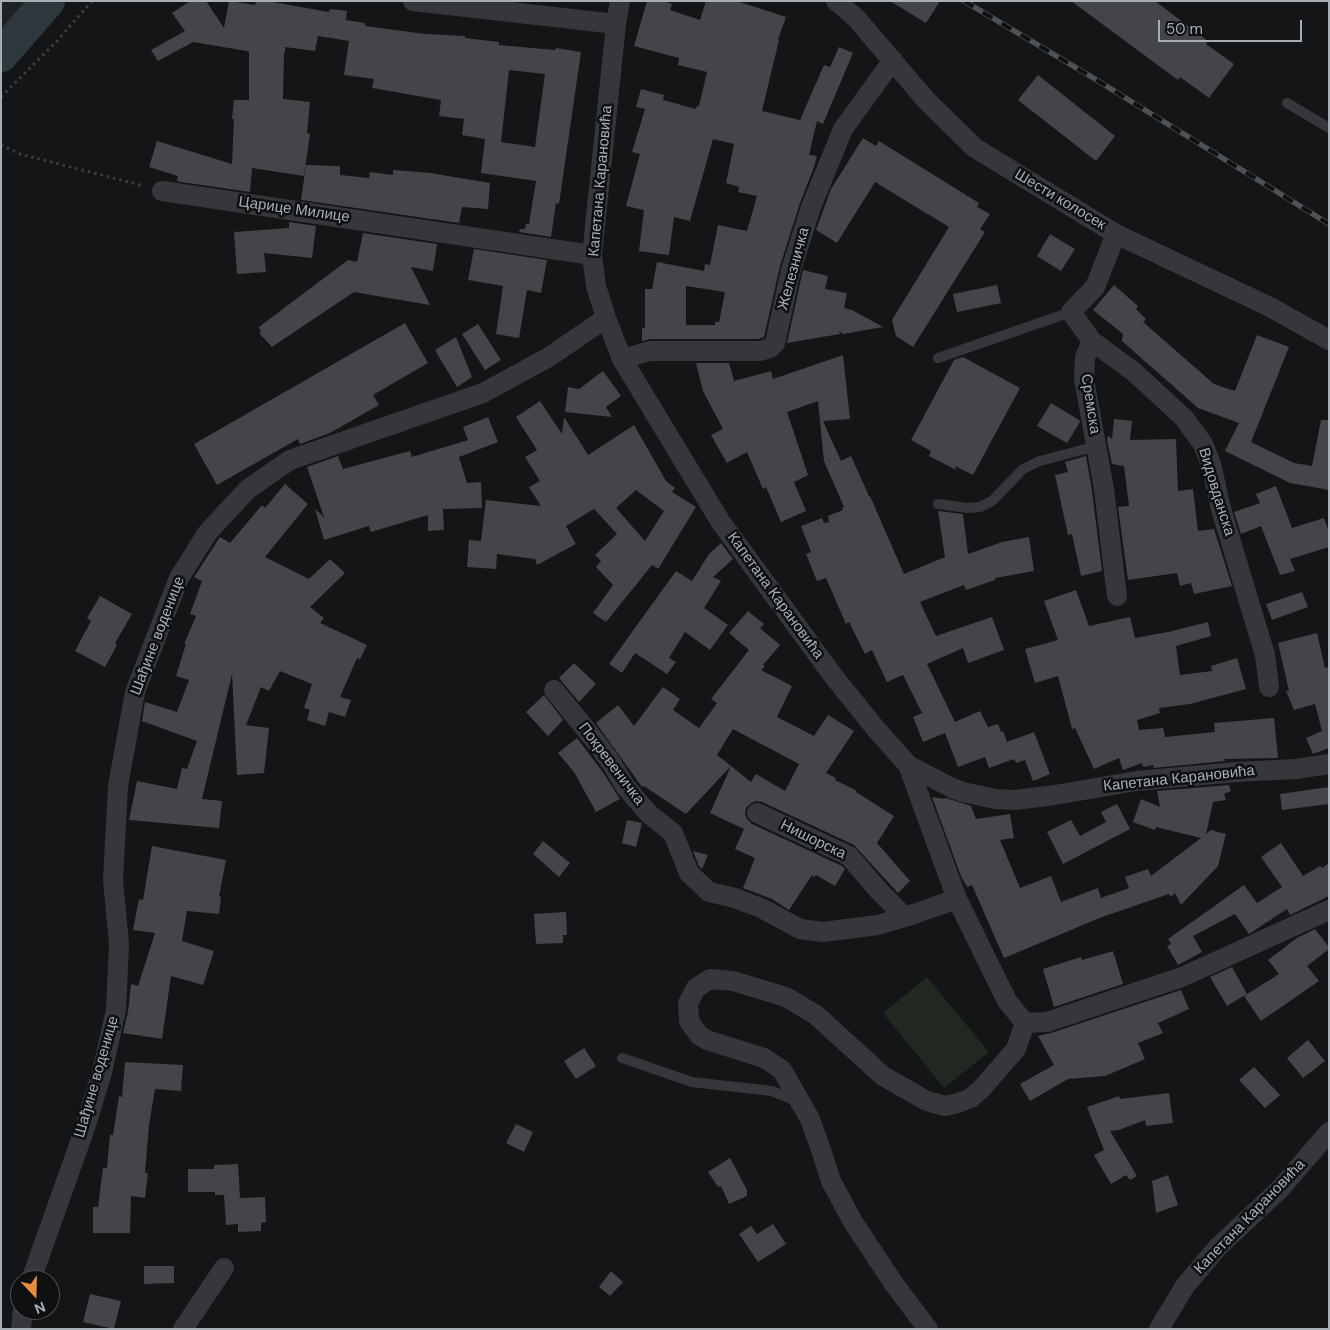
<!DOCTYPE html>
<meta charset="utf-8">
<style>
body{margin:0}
#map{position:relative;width:1330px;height:1330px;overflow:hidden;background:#141516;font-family:"DM Sans",sans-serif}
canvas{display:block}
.frame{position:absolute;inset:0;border:2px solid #a7aeb5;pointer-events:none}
.north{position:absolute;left:10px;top:1270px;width:50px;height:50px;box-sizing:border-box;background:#0f1011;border:1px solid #4c4f53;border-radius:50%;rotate:159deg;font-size:14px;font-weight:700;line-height:20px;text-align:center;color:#a7aeb5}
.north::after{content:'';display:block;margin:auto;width:18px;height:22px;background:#e58c3d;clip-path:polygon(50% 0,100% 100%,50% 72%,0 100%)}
.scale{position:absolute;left:1158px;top:20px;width:144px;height:22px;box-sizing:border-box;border:2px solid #a7aeb5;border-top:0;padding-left:6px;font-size:15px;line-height:18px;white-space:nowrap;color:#a7aeb5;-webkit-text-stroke:4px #0f1011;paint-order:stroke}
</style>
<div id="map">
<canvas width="1330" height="1330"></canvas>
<div class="frame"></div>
<div class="north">N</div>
<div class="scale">50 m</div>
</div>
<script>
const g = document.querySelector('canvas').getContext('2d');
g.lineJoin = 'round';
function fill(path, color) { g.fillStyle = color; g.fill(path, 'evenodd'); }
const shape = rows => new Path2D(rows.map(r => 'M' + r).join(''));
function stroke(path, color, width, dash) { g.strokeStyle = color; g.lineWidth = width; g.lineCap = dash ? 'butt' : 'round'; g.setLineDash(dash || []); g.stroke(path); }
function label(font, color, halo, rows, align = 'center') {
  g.font = font + ' "DM Sans",sans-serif'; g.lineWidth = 5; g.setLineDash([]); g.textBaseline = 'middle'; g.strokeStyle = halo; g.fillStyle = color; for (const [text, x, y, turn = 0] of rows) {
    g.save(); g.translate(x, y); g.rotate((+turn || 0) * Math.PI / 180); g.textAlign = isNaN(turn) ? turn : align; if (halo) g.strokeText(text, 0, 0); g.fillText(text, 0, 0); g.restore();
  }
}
fill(shape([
 [1,1,28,1,1,30]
]), '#202123');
fill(shape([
 [927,977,989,1052,944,1088,883,1013]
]), '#212821');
stroke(shape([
 [1,55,48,1]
]), '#2e393e', 34);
fill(shape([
 [190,1,206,1,224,28,229,1,255,5,256,1,267,1,329,12,330,9,347,11,346,20,365,23,365,26,425,34,465,36,465,38,499,42,499,45,555,50,556,48,581,52,559,204,556,203,551,237,519,232,520,229,525,229,526,224,529,224,536,181,481,173,485,139,462,135,464,119,439,116,441,100,372,88,374,79,344,75,349,41,318,36,315,51,285,47,285,53,284,53,283,99,310,102,307,133,310,134,304,176,252,168,250,192,181,182,177,181,178,176,149,167,157,141,232,164,234,119,232,119,234,100,249,100,249,52,247,51,193,42,158,61,151,50,185,31,172,13],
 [509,70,545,74,535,147,501,142],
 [647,1,663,1,672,4,670,10,700,20,706,1,737,1,786,17,778,40,779,40,762,111,800,120,824,65,830,67,839,47,853,53,823,124,817,121,809,155,817,156,814,167,800,203,780,266,764,337,758,339,650,339,642,341,642,328,645,328,645,289,652,289,657,262,704,271,705,264,710,265,718,225,747,231,757,196,738,192,739,187,726,183,734,144,713,139,690,221,674,217,669,255,639,251,644,210,626,206,640,154,632,152,645,109,636,107,641,89,664,95,663,100,696,109,697,106,699,106,707,72,678,65,679,58,634,46],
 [686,286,725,292,719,322,715,322,715,325,686,325],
 [890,1,940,1,926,23],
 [1071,1,1155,1,1208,41,1206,44,1234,64,1209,98,1180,77,1178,80],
 [1038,75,1115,136,1096,161,1018,100],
 [863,138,876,146,879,141,979,203,977,207,990,214,980,229,985,232,913,347,896,336,892,320,949,227,875,182,837,243,816,230,831,189],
 [306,165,340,166,340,175,369,178,370,172,393,175,393,170,430,173,490,183,488,209,462,207,459,223,301,200],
 [289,222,316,226,312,258,264,253,266,272,237,274,234,232,289,228],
 [363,233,437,244,433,271,411,267,430,305,354,292,272,347,259,333,261,332,259,327,348,260,357,262],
 [1050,234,1075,249,1061,271,1037,256],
 [474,249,547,260,541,293,527,290,519,338,496,334,503,286,468,280],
 [803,270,828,276,825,289,847,293,844,308,852,310,883,327,843,334,839,331,840,334,787,343],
 [997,285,1001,303,957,312,953,294],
 [1114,285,1138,306,1136,309,1146,319,1143,322,1214,384,1235,391,1257,335,1289,347,1251,442,1294,463,1312,466,1321,420,1329,420,1329,490,1290,483,1225,451,1239,423,1198,408,1122,341,1123,334,1093,310],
 [405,323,428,363,373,395,379,405,330,433,300,444,298,439,217,485,194,444],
 [478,324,501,360,485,370,462,334],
 [456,337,472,377,457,387,435,350],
 [843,355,850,419,823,421,841,461,851,456,869,496,870,496,904,574,945,557,938,511,963,514,968,554,1002,542,1029,537,1034,571,995,578,995,580,966,590,964,585,920,602,936,636,992,617,1004,650,968,663,963,648,927,664,955,722,980,711,988,727,998,724,1001,732,1003,731,1007,742,1034,732,1050,774,1033,781,1025,760,1016,763,1014,759,989,768,985,757,958,767,945,733,923,742,913,717,922,713,903,675,887,682,872,650,865,654,849,622,846,624,826,578,817,581,806,554,811,552,801,526,822,518,824,523,829,522,828,516,843,510,842,508,844,507,824,461,818,401,787,412,808,475,794,482,806,511,781,522,766,487,763,489,747,452,727,463,711,435,723,429,703,391,696,363,729,363,734,381,771,371,773,379],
 [963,357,1020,388,973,475,955,466,956,470,929,456,931,451,911,440,954,360],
 [603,371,621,396,606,407,612,417,565,412,568,387,579,389],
 [540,401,562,434,564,417,588,455,634,425,666,481,675,488,672,492,696,507,658,569,652,565,606,622,593,613,613,585,596,567,601,561,595,555,617,534,594,509,566,526,576,544,537,565,535,559,497,554,496,569,467,567,469,540,481,541,486,500,541,506,529,487,540,481,525,457,537,450,516,417],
 [636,490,664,511,645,541,616,508],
 [1051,403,1079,420,1080,422,1067,443,1037,426],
 [488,417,498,442,459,457,467,483,481,482,482,508,443,509,444,530,428,531,428,515,371,532,369,526,324,540,315,509,324,517,307,467,338,456,343,469,410,451,412,457,468,440,463,427],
 [1114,419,1132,421,1130,440,1176,439,1178,491,1193,489,1198,531,1214,529,1232,586,1194,594,1191,583,1180,586,1177,573,1128,580,1118,507,1129,506,1124,466,1112,464,1107,440,1108,436,1112,439],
 [1086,456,1092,491,1102,571,1081,576,1072,534,1068,535,1055,475,1068,472,1065,462],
 [285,484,308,504,265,557,309,579,330,559,345,573,310,607,324,618,320,623,367,645,360,659,357,658,340,697,351,700,345,717,329,712,325,726,307,720,310,710,304,708,312,684,280,671,269,691,261,687,246,725,269,728,264,773,237,775,232,674,202,799,222,801,219,828,129,820,137,781,177,789,182,768,187,769,197,741,142,721,145,702,177,712,189,680,176,676,186,644,184,644,196,616,190,614,202,581,194,577,220,537,230,543,262,505,265,508],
 [1276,486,1292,528,1324,518,1329,532,1329,547,1290,559,1295,571,1280,575,1261,526,1241,534,1234,512,1260,503,1256,494],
 [721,543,733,559,713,577,721,581,704,608,728,625,710,650,685,632,669,658,676,662,667,674,635,653,622,673,609,664,676,571,692,581,709,554],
 [1076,590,1089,626,1130,617,1135,638,1168,632,1208,622,1211,636,1176,646,1180,675,1212,671,1211,666,1237,658,1246,689,1190,704,1159,708,1160,713,1137,720,1139,730,1163,728,1165,737,1215,732,1214,723,1274,718,1278,758,1224,759,1225,761,1153,768,1154,765,1143,767,1142,763,1123,770,1119,758,1094,769,1075,728,1072,729,1058,676,1035,683,1025,649,1058,640,1044,601],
 [1302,592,1308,607,1272,620,1266,604],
 [100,596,132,614,115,643,117,645,105,667,75,651,91,621,87,618],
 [748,611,764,624,760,628,780,645,763,665,765,666,761,670,792,686,777,717,814,736,828,715,854,731,826,773,836,778,835,780,857,791,856,792,894,816,877,843,910,881,898,893,854,845,762,802,756,801,751,803,746,808,745,814,747,819,752,824,842,866,845,869,835,886,816,875,814,877,812,875,789,910,772,899,743,888,755,858,735,849,744,829,710,813,731,766,751,782,756,774,785,791,799,764,733,729,717,755,731,766,686,814,644,786,642,787,596,723,618,705,634,726,663,687,680,699,673,710,699,728,717,703,711,699,749,650,729,633],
 [1317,633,1325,668,1329,667,1329,748,1313,754,1306,738,1322,731,1315,704,1294,710,1286,691,1289,691,1278,643],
 [574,663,596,684,579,702,559,678],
 [544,695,563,720,548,736,526,712],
 [577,738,602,771,620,799,596,812,574,772,558,753],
 [1229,785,1231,791,1224,794,1226,800,1213,802,1206,834,1211,830,1226,834,1218,866,1181,905,1175,893,1171,897,1169,894,1102,917,1004,958,972,885,967,887,961,876,932,797,945,799,944,798,946,798,971,806,976,819,1010,814,1014,838,1000,840,1020,888,1051,876,1061,902,1098,888,1101,898,1129,888,1125,877,1148,869,1151,876,1201,838,1156,827,1155,830,1133,822,1141,799,1160,807,1157,791],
 [1329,787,1329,804,1282,810,1280,794],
 [1117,804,1130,829,1063,864,1047,832,1071,820,1080,836,1106,822,1101,812],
 [627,820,642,823,636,847,622,843],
 [543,841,570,863,559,877,533,854],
 [1281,843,1303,876,1320,866,1322,868,1329,863,1329,896,1290,915,1287,909,1249,934,1235,914,1193,936,1202,952,1178,965,1167,946,1171,944,1168,939,1244,885,1257,903,1282,887,1261,857],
 [152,846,226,860,219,896,221,897,219,914,187,911,182,941,214,951,203,985,171,976,162,1039,123,1033,128,1012,131,984,138,986,155,933,133,930,139,899,143,900],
 [693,851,708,855,702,869,699,866],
 [566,912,567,935,563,935,563,943,536,944,534,914],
 [1315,929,1329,947,1329,949,1307,966,1319,981,1261,1021,1244,996,1279,974,1268,960,1297,938],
 [1113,951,1123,984,1054,1007,1043,969,1081,957,1082,960],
 [1232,967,1247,994,1227,1006,1210,977],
 [1181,990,1189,1009,1158,1023,1163,1033,1138,1043,1145,1059,1105,1076,1068,1079,1030,1101,1020,1084,1054,1065,1038,1036,1051,1033],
 [1308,1040,1325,1061,1303,1078,1287,1058],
 [584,1048,596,1066,576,1079,564,1061],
 [125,1062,183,1065,181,1091,155,1089,149,1125,145,1173,148,1173,145,1198,131,1196,130,1233,93,1233,93,1207,98,1207,103,1168,107,1168,110,1135,113,1135,119,1096,122,1097],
 [1254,1067,1280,1095,1265,1108,1239,1080],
 [1169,1093,1173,1123,1146,1126,1145,1120,1119,1130,1110,1131,1137,1176,1130,1180,1126,1175,1111,1184,1094,1155,1104,1150,1087,1107,1119,1096,1120,1099],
 [516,1124,533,1132,524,1152,506,1143],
 [730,1158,747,1190,747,1196,729,1204,721,1186,718,1187,708,1172],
 [238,1164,240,1198,265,1197,266,1222,261,1223,261,1231,238,1232,238,1224,226,1225,224,1195,215,1195,215,1192,188,1192,188,1169,214,1169,214,1165],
 [1168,1175,1178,1205,1156,1213,1152,1181],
 [773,1224,786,1244,758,1262,739,1234,751,1226,757,1234],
 [144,1266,174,1266,174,1283,144,1284],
 [611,1271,623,1282,610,1296,599,1287],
 [90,1294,121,1301,114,1329,83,1322]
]), '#434549');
stroke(shape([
 [1,97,57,41,92,1],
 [1,145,20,154,144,186]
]), '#3c3e41', 3, [2.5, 4]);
stroke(shape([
 [1287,103,1329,128],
 [938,358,1071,312],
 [938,504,967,508,980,507,992,501,1023,469,1040,461,1097,446],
 [622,1058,692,1082,772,1091,797,1101]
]), '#36373b', 10);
stroke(shape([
 [413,1,616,24],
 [620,1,616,24,592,255,596,286,606,318,622,359,720,521,834,677,876,729,908,765,952,788,963,792,995,799,1015,800,1055,795,1136,781,1236,772,1296,769,1329,764],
 [836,1,856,18,926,100,975,148,1116,234,1270,307,1329,340],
 [162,191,592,255],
 [1116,234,1095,287,1071,312,1092,341,1134,372,1184,418,1203,444,1211,464,1221,509,1265,655,1269,687],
 [1092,341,1085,357,1084,379,1104,489,1117,596],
 [622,359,650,351,760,351,770,348,775,343,791,270,811,207,843,129,893,60],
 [554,690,596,742,612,764,625,786,648,813,673,833,689,873,709,892,735,898,761,908,800,929,823,932,878,925,905,917,957,899],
 [908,765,957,899,1007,1001,1025,1023,1047,1022,1182,977,1329,910],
 [757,813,849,856,879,891,905,917],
 [31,1280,85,1128,102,1072,116,1010,119,944,113,880,118,786,135,692,179,578,208,532,248,489,290,460,483,393,549,357,606,318],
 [21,1329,23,1310],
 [183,1329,224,1268],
 [928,1329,894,1284,853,1222,831,1181,821,1150,810,1119,782,1070,764,1058,707,1040,699,1035,689,1021,688,1003,696,988,710,979,733,981,786,997,816,1015,883,1076,927,1101,945,1106,958,1103,971,1098,983,1087,1016,1049,1025,1023],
 [1159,1329,1185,1286,1218,1247,1280,1189,1329,1132]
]), '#36373b', 20);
const rail = shape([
 [964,1,1095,79,1329,224]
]);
stroke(rail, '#4f5255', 5.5);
stroke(rail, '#0f1011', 4, [11]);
label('15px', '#a7aeb5', '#0f1011', [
 ["Капетана Карановића",601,181,-85],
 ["Шести колосек",1060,200,31],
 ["Царице Милице",294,210,8],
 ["Железничка",794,269,-75],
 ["Сремска",1090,404,81],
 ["Видовданска",1216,492,73],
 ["Капетана Карановића",775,596,54],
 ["Шађине воденице",158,636,-69],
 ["Покревеничка",611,764,53],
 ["Капетана Карановића",1179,779,-6],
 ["Нишорска",813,840,26],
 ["Шађине воденице",97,1077,-74],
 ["Капетана Карановића",1250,1217,-46]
]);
</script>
